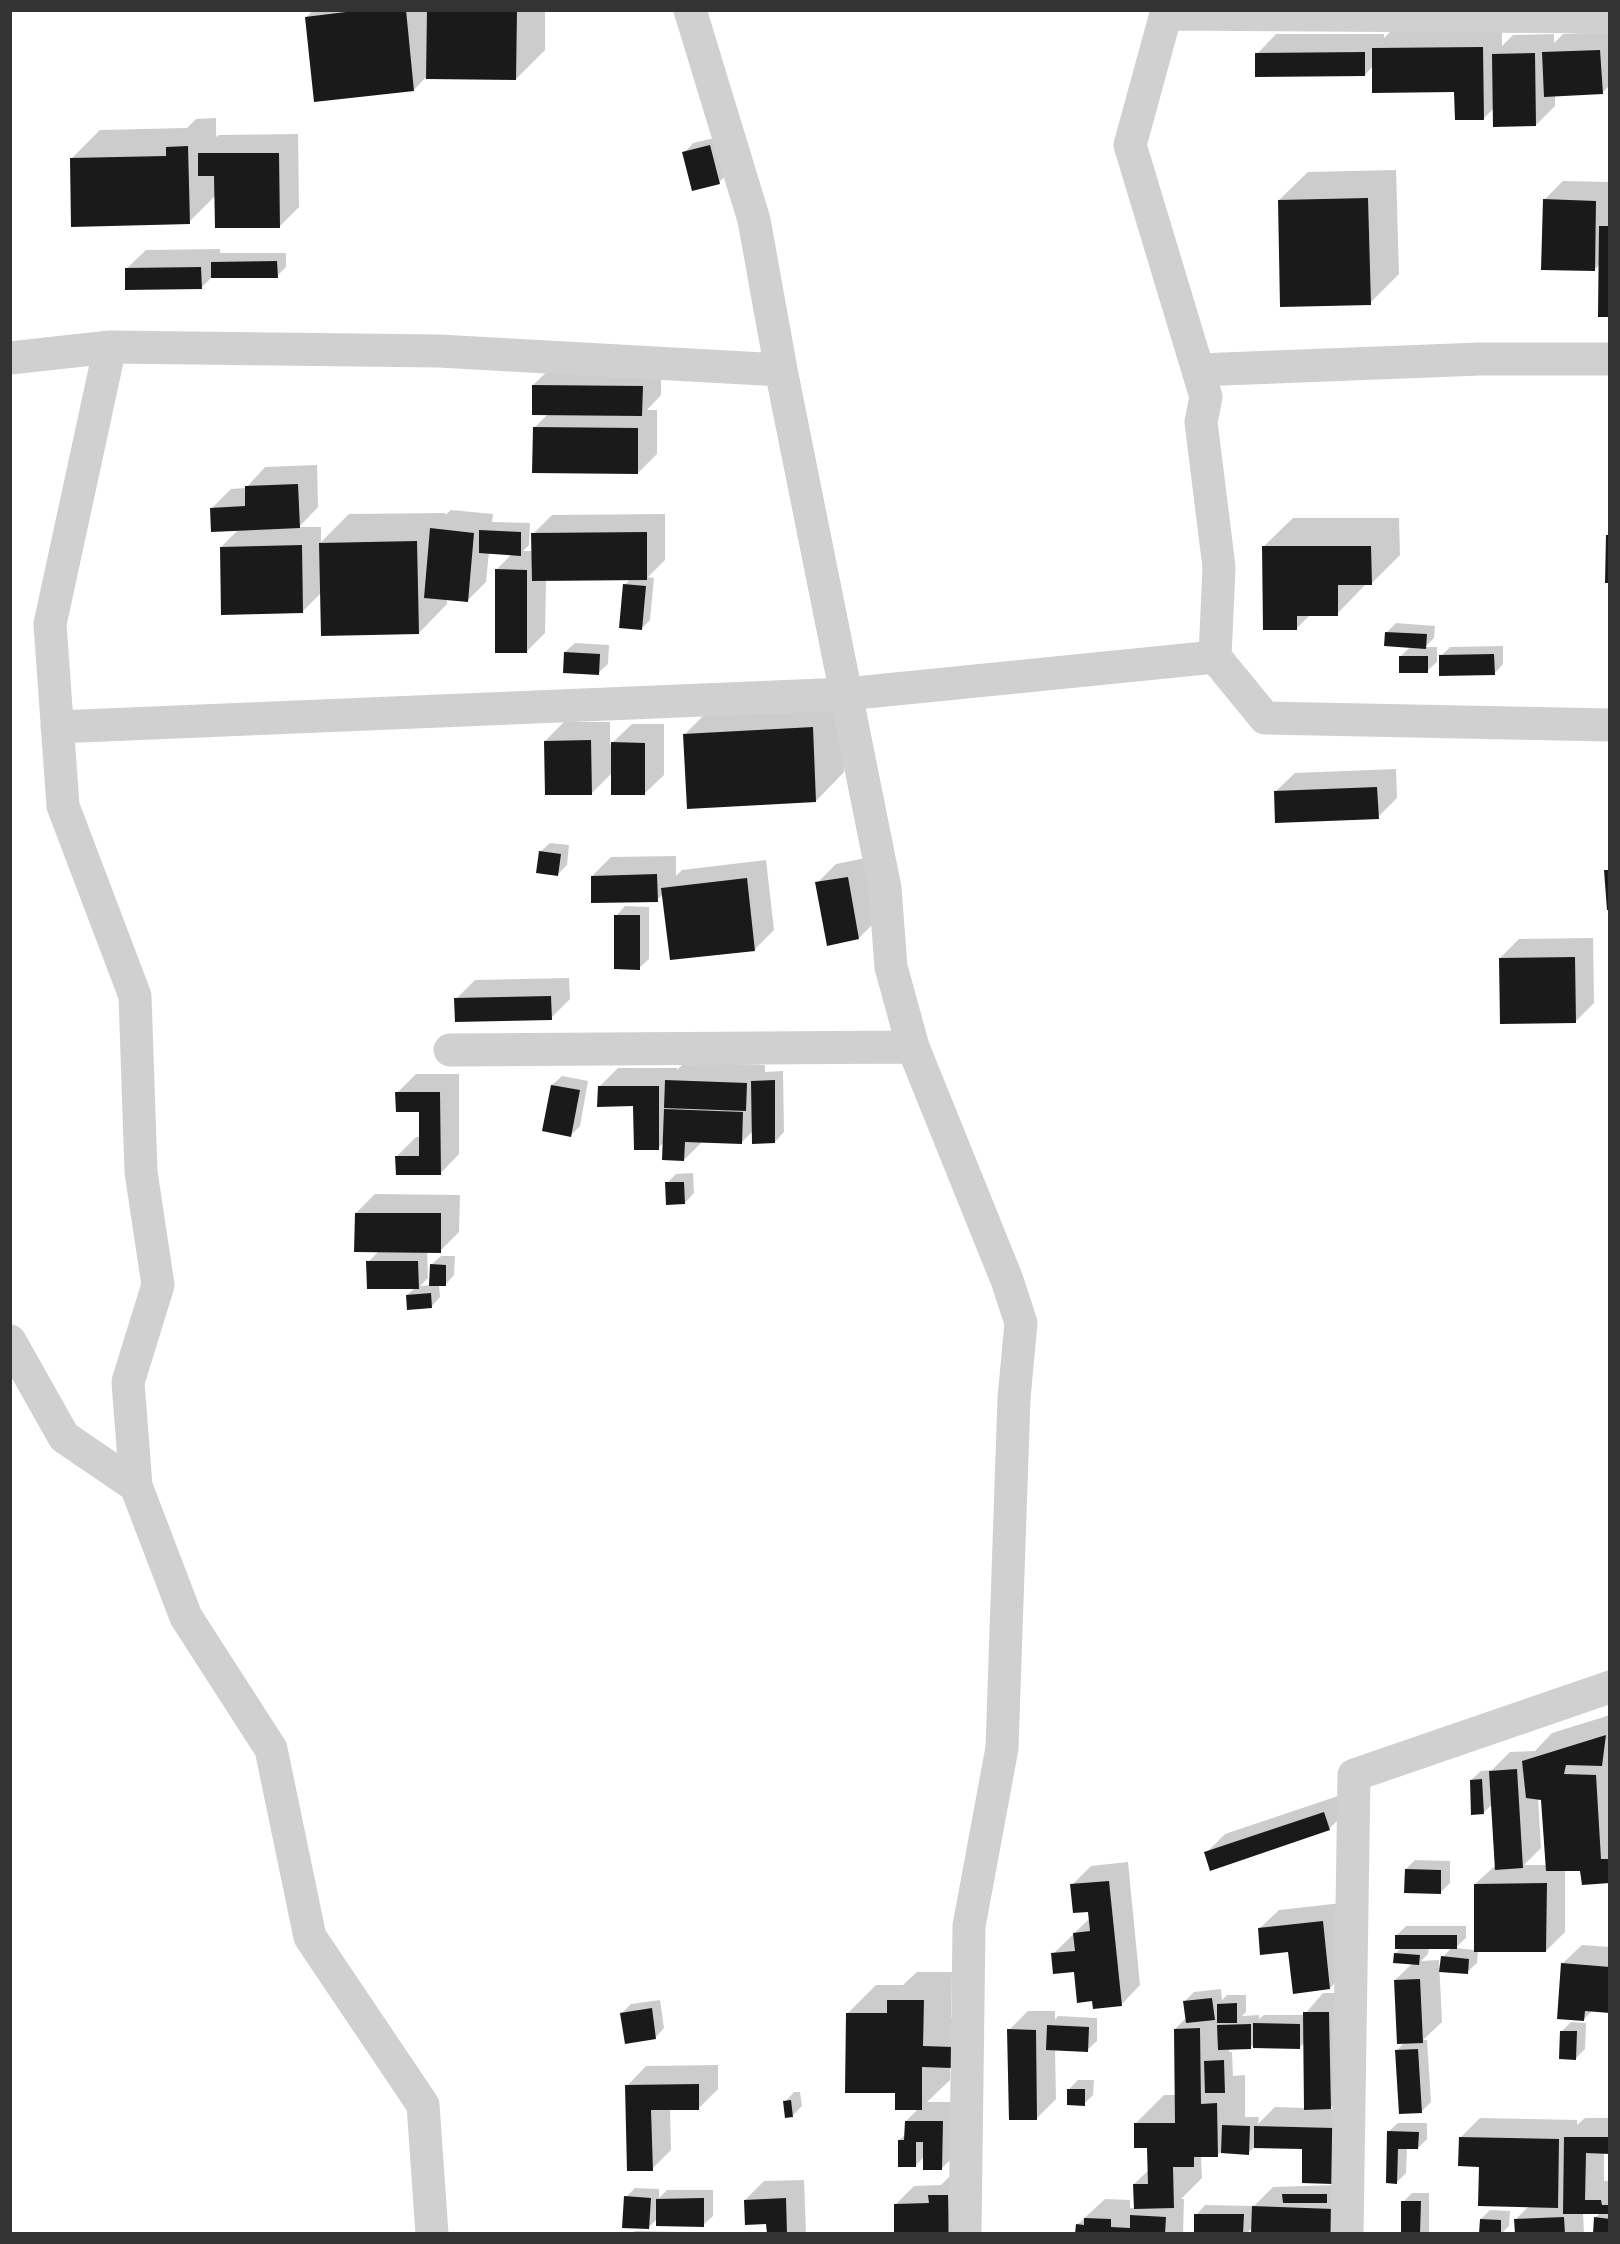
<!DOCTYPE html>
<style>
body{margin:0}
#map{position:relative;width:1620px;height:2244px;overflow:hidden;background:#fff;font-family:"Space Grotesk",sans-serif}
canvas{display:block}
.frame{position:absolute;inset:0;border:12px solid #333;pointer-events:none}
</style>
<div id="map">
<canvas width="1620" height="2244"></canvas>
<div class="frame"></div>
</div>
<script>
const g = document.querySelector('canvas').getContext('2d');
g.lineJoin = 'round';
function fill(path, color) { g.fillStyle = color; g.fill(path, 'evenodd'); }
const shape = rows => new Path2D(rows.map(r => 'M' + r).join(''));
function stroke(path, color, width, dash) { g.strokeStyle = color; g.lineWidth = width; g.lineCap = dash ? 'butt' : 'round'; g.setLineDash(dash || []); g.stroke(path); }
fill(shape([
 [313,10,545,10,545,50,516,79,425,78,414,90,307,17],
 [1502,28,1502,46,1513,35,1554,34,1554,43,1563,34,1610,32,1610,85,1602,93,1555,95,1555,106,1536,125,1494,108,1484,118,1456,90,1373,66,1365,75,1257,54,1276,34,1384,34,1384,38,1392,30],
 [216,118,216,137,219,135,298,134,299,207,280,226,216,195,189,222,71,159,100,130,187,128,196,119],
 [719,137,729,173,719,182,684,153,693,143],
 [1396,170,1399,274,1370,303,1279,200,1308,172],
 [1563,181,1610,182,1610,315,1600,264,1594,270,1544,200],
 [220,249,220,253,286,253,286,267,277,276,212,277,201,288,126,269,146,250],
 [553,366,661,367,661,395,647,410,657,410,657,454,638,473,534,428,548,414,533,385],
 [317,465,318,507,299,527,321,527,321,542,349,514,445,513,445,515,451,510,493,514,492,522,530,523,529,545,523,551,533,551,533,534,552,515,665,514,665,560,648,577,654,578,650,620,641,629,625,585,630,579,546,580,545,633,526,652,496,570,512,554,489,552,486,582,467,601,447,599,447,604,419,633,321,593,302,612,221,547,239,529,212,508,231,489,246,488,265,467],
 [1293,518,1399,518,1400,555,1371,584,1366,584,1337,614,1311,614,1296,629,1264,546],
 [1396,623,1435,626,1434,638,1425,647,1437,647,1437,662,1427,671,1401,656,1411,646,1387,632],
 [575,643,609,645,608,664,598,673,565,652],
 [1503,646,1503,664,1494,674,1441,656,1450,647],
 [841,699,844,772,816,801,685,734,713,706],
 [564,722,610,722,610,745,632,724,664,724,664,775,644,794,613,772,592,793,545,741],
 [1396,769,1397,798,1378,817,1275,792,1295,773],
 [550,843,569,845,567,865,557,875,540,852],
 [676,856,676,876,682,870,766,860,774,930,755,949,663,894,657,900,592,876,611,857],
 [866,858,878,919,859,938,817,883,836,864],
 [625,906,649,907,649,959,639,968,616,916],
 [1593,938,1594,1003,1575,1022,1500,958,1519,939],
 [569,978,570,999,551,1018,456,999,475,980],
 [685,1062,765,1065,765,1072,783,1071,784,1132,775,1142,753,1131,741,1143,703,1141,684,1160,664,1142,658,1148,635,1105,599,1087,618,1068,677,1068,677,1070],
 [416,1074,459,1074,459,1154,440,1174,397,1156,416,1137,420,1137,420,1111,397,1093],
 [562,1076,588,1081,580,1126,571,1135,552,1085],
 [693,1173,694,1193,685,1203,667,1183,676,1174],
 [375,1194,460,1195,459,1232,440,1251,427,1251,428,1278,420,1286,431,1285,431,1265,441,1256,455,1256,454,1275,445,1285,439,1285,440,1297,431,1307,407,1295,416,1287,368,1262,379,1251,356,1213],
 [1610,1715,1610,1881,1581,1869,1565,1869,1565,1932,1546,1951,1478,1951,1477,1963,1467,1972,1443,1957,1452,1947,1429,1947,1428,1954,1421,1961,1439,1960,1442,2022,1423,2040,1427,2040,1431,2102,1421,2112,1397,2050,1405,2042,1395,1980,1413,1963,1395,1954,1401,1948,1396,1936,1406,1926,1466,1926,1466,1938,1455,1948,1475,1950,1475,1884,1496,1865,1493,1804,1483,1813,1471,1780,1481,1771,1492,1770,1510,1752,1535,1751,1552,1733],
 [1538,1798,1543,1799,1547,1865,1524,1865,1541,1848],
 [1344,1794,1349,1809,1329,1829,1206,1853,1225,1834],
 [1415,1860,1450,1861,1450,1883,1440,1893,1406,1869],
 [1128,1862,1140,1985,1121,2005,1093,2000,1076,1970,1053,1954,1090,1918,1089,1910,1072,1885,1091,1866],
 [1342,1903,1349,1969,1330,1988,1289,1950,1259,1929,1279,1910],
 [1582,1945,1610,1947,1610,2011,1593,2010,1584,2019,1562,1964],
 [917,1972,952,1972,951,2018,981,2019,950,2066,950,2080,927,2102,961,2102,961,2149,942,2168,925,2156,916,2165,899,2140,906,2134,906,2121,919,2108,897,2092,848,2013,876,1985,903,1985],
 [1221,1989,1222,2000,1227,1995,1246,1995,1246,2012,1242,2016,1259,2015,1259,2019,1264,2015,1304,2015,1323,1993,1348,1993,1350,2089,1329,2109,1353,2110,1352,2163,1304,2148,1254,2147,1248,2153,1221,2152,1217,2155,1203,2156,1201,2157,1202,2178,1181,2199,1184,2199,1183,2234,1077,2234,1077,2225,1105,2199,1130,2200,1130,2208,1135,2208,1134,2184,1149,2170,1148,2147,1135,2124,1164,2095,1176,2095,1175,2029,1187,2017,1185,2001,1194,1992],
 [1305,2042,1306,2108,1275,2107,1258,2124,1259,2117,1245,2117,1245,2075,1233,2076,1232,2052,1229,2052,1229,2048,1251,2047,1255,2043,1300,2047],
 [660,2000,664,2028,655,2038,622,2013,631,2004],
 [1028,2011,1055,2011,1055,2020,1058,2016,1097,2018,1097,2041,1087,2050,1055,2049,1056,2099,1037,2118,1009,2030],
 [1571,2022,1586,2023,1585,2049,1576,2058,1561,2032],
 [718,2065,718,2089,699,2108,670,2108,671,2150,652,2169,627,2086,646,2066],
 [1078,2080,1094,2080,1093,2095,1084,2104,1069,2089],
 [794,2092,800,2092,802,2106,793,2115,785,2102],
 [1480,2118,1577,2120,1577,2125,1585,2118,1610,2118,1610,2152,1604,2152,1604,2181,1610,2181,1610,2234,1595,2218,1600,2213,1583,2213,1584,2234,1516,2234,1515,2220,1529,2206,1480,2165,1460,2138],
 [1398,2123,1427,2123,1427,2139,1418,2148,1407,2148,1406,2173,1397,2182,1388,2132],
 [966,2176,968,2234,895,2205,914,2186,941,2185,949,2177],
 [804,2180,806,2234,768,2234,768,2223,745,2200,764,2181],
 [1336,2185,1350,2226,1253,2227,1246,2234,1196,2234,1196,2215,1205,2205,1254,2206,1273,2187],
 [635,2188,659,2189,659,2198,667,2190,713,2190,713,2216,703,2225,658,2218,648,2228,626,2197],
 [1412,2193,1429,2193,1429,2234,1403,2234,1403,2202],
 [1490,2210,1510,2211,1509,2226,1501,2234,1481,2234,1481,2219],
 [635,2231,679,2232,679,2234,632,2234],
 [686,2232,738,2233,738,2234,684,2234]
]), '#0003');
fill(shape([
 [362,10,406,10,414,91,314,102,305,17],
 [427,10,517,10,516,80,426,79],
 [1483,47,1484,120,1455,120,1454,92,1372,93,1372,48],
 [1600,50,1603,94,1544,97,1542,52],
 [1365,52,1365,76,1255,77,1255,53],
 [1535,53,1536,126,1493,127,1492,54],
 [710,145,720,184,692,191,682,152],
 [188,146,190,224,71,227,70,158,166,156,166,147],
 [198,153,279,153,280,228,215,228,214,176,198,176],
 [1368,198,1371,305,1280,307,1278,200],
 [1543,199,1596,201,1595,271,1541,270],
 [1599,226,1610,226,1610,317,1598,317],
 [277,261,278,278,211,278,211,262],
 [201,267,202,289,125,290,125,268],
 [532,385,643,386,642,416,532,415],
 [533,427,638,428,638,474,532,473],
 [298,484,300,528,211,532,210,508,245,506,245,486],
 [430,528,474,533,468,602,424,598],
 [479,530,521,532,521,556,479,553],
 [647,532,647,580,532,581,531,533],
 [1606,535,1610,535,1610,583,1605,583],
 [417,541,419,634,321,636,319,543],
 [302,545,303,613,221,615,220,547],
 [1262,546,1371,546,1372,585,1338,585,1338,616,1297,616,1297,630,1263,630],
 [495,569,527,570,527,653,495,653],
 [623,584,646,586,642,630,619,628],
 [1385,632,1427,634,1426,649,1384,646],
 [564,652,600,654,599,675,563,673],
 [1494,654,1495,675,1439,676,1439,655],
 [1399,656,1428,656,1428,673,1399,673],
 [813,727,816,802,687,809,683,734],
 [591,740,592,795,545,795,544,741],
 [611,742,645,743,645,795,611,795],
 [1377,787,1379,819,1275,823,1274,791],
 [539,851,561,854,558,876,536,873],
 [1604,870,1610,870,1610,910,1607,910],
 [657,874,658,902,591,903,591,876],
 [848,877,859,939,827,946,815,882],
 [747,878,755,951,670,960,661,888],
 [614,915,640,915,640,970,614,969],
 [1575,957,1576,1023,1500,1024,1499,958],
 [551,996,552,1020,455,1022,454,998],
 [665,1080,747,1083,746,1111,664,1108],
 [775,1080,775,1143,752,1144,751,1081],
 [551,1085,580,1090,571,1137,542,1131],
 [598,1086,659,1086,659,1150,634,1150,633,1106,597,1107],
 [395,1092,440,1092,441,1175,396,1175,395,1156,419,1156,419,1112,396,1112],
 [664,1109,743,1112,742,1144,685,1142,684,1161,662,1160],
 [665,1182,684,1182,685,1204,666,1205],
 [355,1213,441,1213,441,1253,354,1252],
 [366,1261,418,1261,419,1289,367,1289],
 [430,1264,446,1265,446,1286,429,1286],
 [431,1293,432,1308,407,1310,406,1295],
 [1606,1735,1602,1766,1566,1765,1564,1774,1596,1775,1601,1859,1610,1859,1610,1883,1582,1885,1580,1871,1546,1871,1541,1800,1526,1798,1522,1761],
 [1517,1769,1523,1868,1495,1870,1489,1771],
 [1482,1779,1484,1814,1471,1815,1470,1780],
 [1324,1812,1330,1830,1210,1871,1204,1852],
 [1405,1869,1441,1870,1441,1894,1404,1893],
 [1109,1881,1122,2006,1093,2009,1092,2001,1077,2003,1074,1972,1053,1974,1051,1953,1075,1951,1073,1933,1090,1931,1088,1912,1073,1913,1070,1884],
 [1547,1883,1546,1952,1474,1952,1474,1884],
 [1323,1921,1330,1989,1293,1994,1288,1952,1260,1955,1258,1928],
 [1395,1935,1457,1935,1457,1949,1395,1949],
 [1394,1953,1420,1955,1419,1965,1393,1963],
 [1441,1956,1469,1959,1468,1974,1439,1972],
 [1561,1963,1610,1967,1610,2013,1585,2011,1584,2021,1557,2019],
 [1420,1979,1423,2043,1397,2044,1394,1980],
 [1212,1998,1215,2020,1186,2023,1183,2001],
 [887,2000,924,2000,923,2046,953,2047,952,2068,922,2067,922,2110,895,2110,895,2093,845,2093,846,2013,887,2013],
 [1237,2003,1237,2023,1217,2023,1217,2004],
 [652,2008,656,2039,625,2044,620,2013],
 [1303,2012,1329,2012,1331,2109,1304,2110],
 [1253,2023,1300,2024,1300,2049,1253,2048],
 [1251,2024,1251,2049,1218,2050,1217,2025],
 [1047,2025,1089,2027,1088,2052,1046,2050],
 [1200,2028,1201,2104,1217,2103,1218,2157,1194,2157,1194,2167,1173,2167,1174,2208,1134,2209,1133,2184,1148,2184,1147,2148,1134,2148,1134,2123,1175,2123,1174,2029],
 [1007,2029,1036,2030,1037,2120,1009,2120],
 [1560,2031,1577,2031,1576,2060,1559,2059],
 [1418,2049,1422,2113,1399,2114,1395,2050],
 [1224,2060,1225,2093,1205,2093,1204,2061],
 [699,2084,699,2110,651,2110,653,2171,627,2171,625,2085],
 [1067,2089,1085,2089,1085,2106,1067,2105],
 [791,2100,793,2117,785,2118,783,2101],
 [905,2121,943,2121,942,2170,923,2170,923,2142,916,2142,916,2167,898,2167,898,2140,904,2140],
 [1222,2125,1250,2126,1249,2155,1221,2153],
 [1254,2126,1334,2128,1333,2184,1302,2183,1302,2149,1254,2148],
 [1387,2131,1419,2132,1418,2149,1398,2149,1397,2184,1386,2183],
 [1459,2137,1559,2139,1558,2208,1478,2206,1479,2167,1458,2166],
 [1564,2137,1610,2137,1610,2154,1586,2153,1585,2200,1601,2200,1602,2205,1610,2205,1610,2214,1563,2214],
 [1282,2194,1327,2194,1327,2203,1283,2203],
 [928,2195,948,2195,949,2234,894,2233,894,2204,929,2203],
 [624,2196,651,2198,649,2229,622,2228],
 [704,2198,704,2227,656,2226,656,2199],
 [786,2198,787,2234,767,2234,766,2224,745,2225,744,2200],
 [1401,2201,1421,2201,1420,2234,1401,2234],
 [1252,2206,1333,2209,1332,2234,1251,2234],
 [1194,2214,1244,2214,1243,2234,1194,2234],
 [1130,2215,1166,2217,1165,2234,1075,2234,1076,2224,1084,2225,1084,2218,1111,2219,1111,2227,1130,2228],
 [1564,2217,1565,2234,1515,2234,1514,2219],
 [1594,2217,1610,2219,1610,2234,1593,2234],
 [1480,2219,1501,2220,1501,2234,1479,2234]
]), '#1a1a1a');
stroke(shape([
 [690,10,754,220,781,370,885,888,891,967,913,1047,1007,1280,1021,1323,1014,1398,1002,1748,969,1926,965,2234],
 [1167,10,1130,145,1206,397,1201,422,1219,567,1215,657,1265,718,1610,725],
 [1167,14,1610,17],
 [110,347,50,624,63,806,135,996,141,1172,158,1285,128,1382,136,1486],
 [10,358,110,347,439,351,781,370],
 [1198,370,1480,359,1610,359],
 [57,727,846,694,1215,657],
 [450,1050,913,1047],
 [10,1341,64,1437,136,1486,186,1617,271,1749,310,1937,423,2105,432,2234],
 [1347,2234,1354,1775,1610,1687]
]), '#d0d0d0', 33);
</script>
